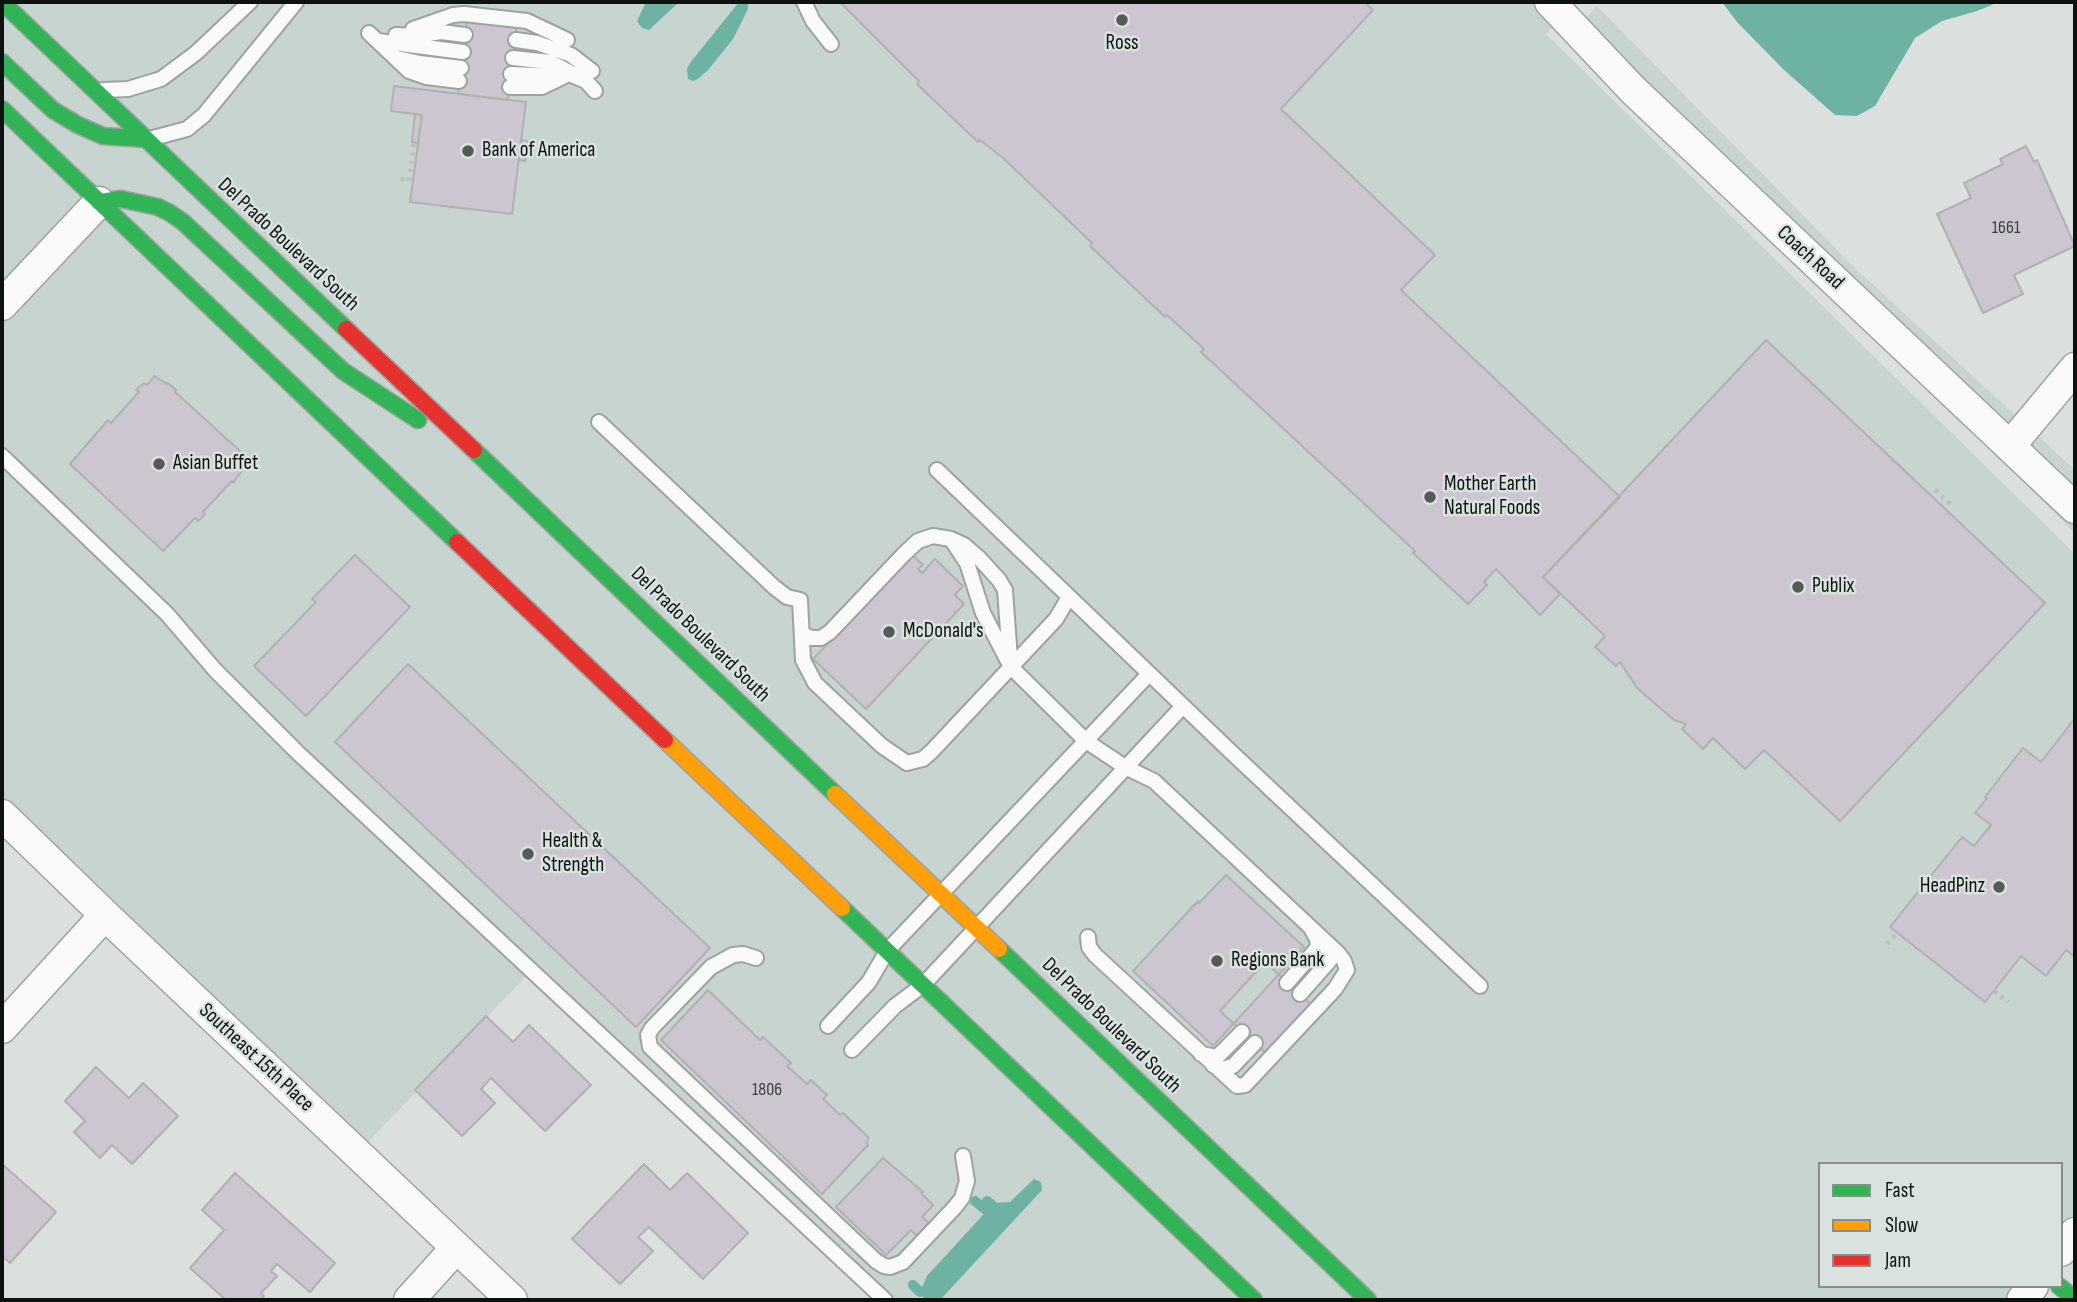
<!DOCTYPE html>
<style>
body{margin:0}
#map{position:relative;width:2077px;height:1302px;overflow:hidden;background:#dbe0de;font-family:"Sofia Sans Condensed",sans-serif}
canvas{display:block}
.frame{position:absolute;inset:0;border:4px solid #0d1110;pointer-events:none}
.legend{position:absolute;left:1818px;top:1162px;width:245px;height:126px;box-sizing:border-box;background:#d9e2df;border:2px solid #878e8c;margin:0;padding:9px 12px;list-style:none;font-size:21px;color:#0d1110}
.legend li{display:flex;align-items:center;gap:14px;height:35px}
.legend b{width:35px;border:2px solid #878e8c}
</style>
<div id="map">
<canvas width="2077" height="1302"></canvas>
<div class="frame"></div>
<ul class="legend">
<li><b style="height:9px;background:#30b455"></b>Fast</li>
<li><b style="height:9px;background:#ff9f0a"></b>Slow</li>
<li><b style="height:9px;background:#e5322d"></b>Jam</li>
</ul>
</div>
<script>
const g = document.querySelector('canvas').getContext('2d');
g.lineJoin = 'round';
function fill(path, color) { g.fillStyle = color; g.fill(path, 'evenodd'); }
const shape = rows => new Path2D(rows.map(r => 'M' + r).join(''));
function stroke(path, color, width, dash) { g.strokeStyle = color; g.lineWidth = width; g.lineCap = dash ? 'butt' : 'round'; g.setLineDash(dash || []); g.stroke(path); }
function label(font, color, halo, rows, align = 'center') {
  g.font = font + ' "Sofia Sans Condensed",sans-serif'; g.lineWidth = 5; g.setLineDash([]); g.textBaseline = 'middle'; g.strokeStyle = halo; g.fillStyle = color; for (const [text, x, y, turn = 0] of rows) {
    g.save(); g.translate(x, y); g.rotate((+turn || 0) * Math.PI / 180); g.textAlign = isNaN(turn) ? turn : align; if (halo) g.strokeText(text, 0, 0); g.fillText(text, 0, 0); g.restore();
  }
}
fill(shape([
 [2,2,1577,2,1546,34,2075,554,2075,1222,2061,1242,2061,1164,1820,1164,1820,1286,2031,1286,2021,1300,879,1300,531,971,357,1154,2,813],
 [1597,6,1857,270,2075,470,2075,533,1570,35]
]), '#c8d4d0');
fill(shape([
 [646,2,679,2,649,30,642,28,637,21],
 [739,2,748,2,748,9,733,39,708,70,698,79,693,81,688,79,687,69,690,63],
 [1722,2,1994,2,1992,5,1977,11,1942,21,1915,38,1875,106,1857,116,1835,115,1783,69,1737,22],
 [1034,1179,1041,1182,1042,1190,940,1300,924,1299,920,1292,927,1276,994,1203,1010,1202]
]), '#6eb2a4');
stroke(shape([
 [975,1201,987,1211],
 [987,1201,992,1205],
 [913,1285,920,1292]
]), '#6eb2a4', 10);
const building = shape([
 [840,2,1364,2,1373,10,1281,109,1435,255,1401,290,1620,497,1543,577,1560,594,1540,615,1496,569,1484,582,1487,585,1468,604,1413,553,1415,551,1201,352,1204,349,1167,315,1165,317,1090,246,1092,243,1003,158,980,140,978,142,917,84,919,81,840,2],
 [467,18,517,23,508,100,458,94,467,18],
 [394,86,526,102,512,214,410,202,422,115,391,111,394,86],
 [415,114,422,115,418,143,412,142,415,114],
 [521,140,528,141,525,161,519,160,521,140],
 [2026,146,2034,162,2037,160,2075,246,2014,275,2023,294,1983,313,1937,214,1971,198,1964,183,2003,164,2000,159,2026,146],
 [1766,340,2045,603,1840,821,1764,750,1745,769,1713,738,1703,749,1682,729,1686,724,1674,720,1637,688,1620,662,1616,666,1595,647,1605,636,1543,577,1766,340],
 [154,376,167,384,168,383,176,390,175,392,240,451,239,452,247,464,233,483,232,481,203,512,205,514,198,521,195,518,163,551,70,464,108,420,111,423,139,392,136,390,144,383,147,385,154,376],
 [355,555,410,607,306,716,254,666,316,602,312,599,355,555],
 [912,555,923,565,918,569,922,573,935,559,963,586,955,595,964,604,866,709,813,659,912,555],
 [408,664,710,948,636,1027,335,742,408,664],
 [2075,718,2075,957,2066,950,2046,976,2021,956,1985,1002,1890,927,1962,837,1974,846,1991,825,1975,813,1987,798,1985,797,2023,748,2041,762,2075,718],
 [1226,875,1304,947,1213,1046,1133,971,1198,901,1199,903,1226,875],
 [1265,962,1312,1005,1267,1054,1220,1011,1265,962],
 [708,990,760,1040,763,1037,791,1063,787,1066,807,1084,811,1080,827,1095,823,1099,840,1115,843,1113,869,1138,866,1142,868,1145,822,1194,661,1040,708,990],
 [486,1016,513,1042,529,1025,591,1085,545,1131,491,1078,481,1089,495,1103,462,1136,415,1090,486,1016],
 [96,1067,129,1098,143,1083,178,1116,132,1164,112,1145,100,1158,74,1132,85,1121,65,1101,96,1067],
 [883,1158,923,1192,921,1193,933,1205,922,1217,929,1223,917,1236,911,1230,886,1255,836,1207,883,1158],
 [2,1164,56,1212,10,1263,2,1256,2,1164],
 [644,1164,670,1190,687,1173,748,1233,703,1279,649,1227,638,1237,653,1251,620,1284,572,1239,644,1164],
 [235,1173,335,1263,310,1292,277,1264,271,1271,277,1276,261,1293,264,1296,260,1300,226,1300,190,1268,224,1230,202,1210,235,1173]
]);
fill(building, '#ccc6d0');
stroke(building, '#b0b1b1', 2);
const lane = shape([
 [804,2,813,21,831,44],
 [413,29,453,15,464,14,527,21,567,40],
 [369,33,409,71,426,77,459,81],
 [396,35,415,36,441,32,465,35],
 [516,40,537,43,571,55,592,71],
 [378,41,463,52],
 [397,58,420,63,461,68],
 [513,58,550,62,575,75],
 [511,74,560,76],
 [510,87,542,87,569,74,586,81,595,91],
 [103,90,128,89,161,79,196,53,250,2],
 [153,138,187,129,204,115,296,2],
 [599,422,774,587,787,597,800,600,803,660,815,683,882,746,907,763,923,759,932,751,1056,619,1069,597],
 [2,456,167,614,215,670,297,752,885,1300],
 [937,470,1230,751,1480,986],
 [951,539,967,563,983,613,1011,667,1086,741,1125,767,1154,781,1338,953,1344,961,1347,970,1335,989,1245,1085,1237,1086,1095,955,1089,947,1088,937],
 [802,634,812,638,821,638,830,632,904,554,918,541,933,536,951,539,964,545,979,558,999,580,1005,590,1010,659],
 [756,958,743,954,733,955,711,967,652,1028,648,1035,650,1047,876,1261,884,1266,890,1267,903,1262,955,1207,962,1198,967,1181,963,1156],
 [1287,983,1318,947,1317,939,1312,930],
 [1300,994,1330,960,1330,954,1325,941],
 [828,1026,869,982,887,951,1149,674],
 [852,1050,895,1006,923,985,1183,706],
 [1201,1054,1217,1057,1242,1032],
 [1213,1065,1222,1069,1233,1066,1255,1043]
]);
const street = shape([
 [1550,2,1633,90,2075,508],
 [2,305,99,202],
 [2010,446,2075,368],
 [2,815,105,915,512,1300],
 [2,1028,105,915],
 [2061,1251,2075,1233],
 [409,1300,456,1248],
 [2022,1300,2033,1286]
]);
const fast = shape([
 [2,2,346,329],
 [2,62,53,110,78,125,103,136,145,139],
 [2,109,457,542],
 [99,202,121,199,158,207,170,213,183,222,343,371,418,420],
 [474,450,835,794],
 [842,908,1254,1300],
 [999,949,1368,1300],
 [2059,1286,2075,1299]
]);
const slow = shape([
 [665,740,842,908],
 [835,794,999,949]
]);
const jam = shape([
 [346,329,474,450],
 [457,542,665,740]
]);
stroke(lane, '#9ea2a1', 18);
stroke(street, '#9ea2a1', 33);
stroke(fast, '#9ea2a1', 19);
stroke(slow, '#9ea2a1', 19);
stroke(jam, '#9ea2a1', 19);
stroke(shape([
 [401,179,409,181,414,143],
 [1935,490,1950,504],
 [1887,944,1897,933],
 [1994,991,2008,1002]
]), '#bdbfbf', 4.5, [3.5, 5]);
stroke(lane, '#fafafa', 14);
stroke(street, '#fafafa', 30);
stroke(fast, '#30b455', 16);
stroke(slow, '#ff9f0a', 16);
stroke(jam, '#e5322d', 16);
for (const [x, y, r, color] of [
 [1122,20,7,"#555958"],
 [468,151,7,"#555958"],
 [159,464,7,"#555958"],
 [1430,497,7,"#555958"],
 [1798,587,7,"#555958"],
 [889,632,7,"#555958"],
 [528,854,7,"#555958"],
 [1999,887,7,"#555958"],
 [1217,961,7,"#555958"]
]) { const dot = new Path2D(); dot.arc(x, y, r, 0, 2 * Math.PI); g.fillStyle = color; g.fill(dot); stroke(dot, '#d9e2df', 2.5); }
label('18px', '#3d3e40', null, [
 ["1661",2006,228],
 ["1806",767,1090]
]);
label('21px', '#0d1110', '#d9e2df', [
 ["Ross",1122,44,"center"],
 ["Bank of America",482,151],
 ["Asian Buffet",173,464],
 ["Mother Earth",1444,485],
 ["Natural Foods",1444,509],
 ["Publix",1812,587],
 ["McDonald's",903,632],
 ["Health &",542,842],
 ["Strength",542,866],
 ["HeadPinz",1985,887,"right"],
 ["Regions Bank",1231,961]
], 'left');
label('21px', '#0d1110', '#d9e2df', [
 ["Del Prado Boulevard South",288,245,43],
 ["Coach Road",1810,258,43],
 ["Del Prado Boulevard South",700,635,44],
 ["Del Prado Boulevard South",1111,1026,44],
 ["Southeast 15th Place",256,1058,43]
]);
</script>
